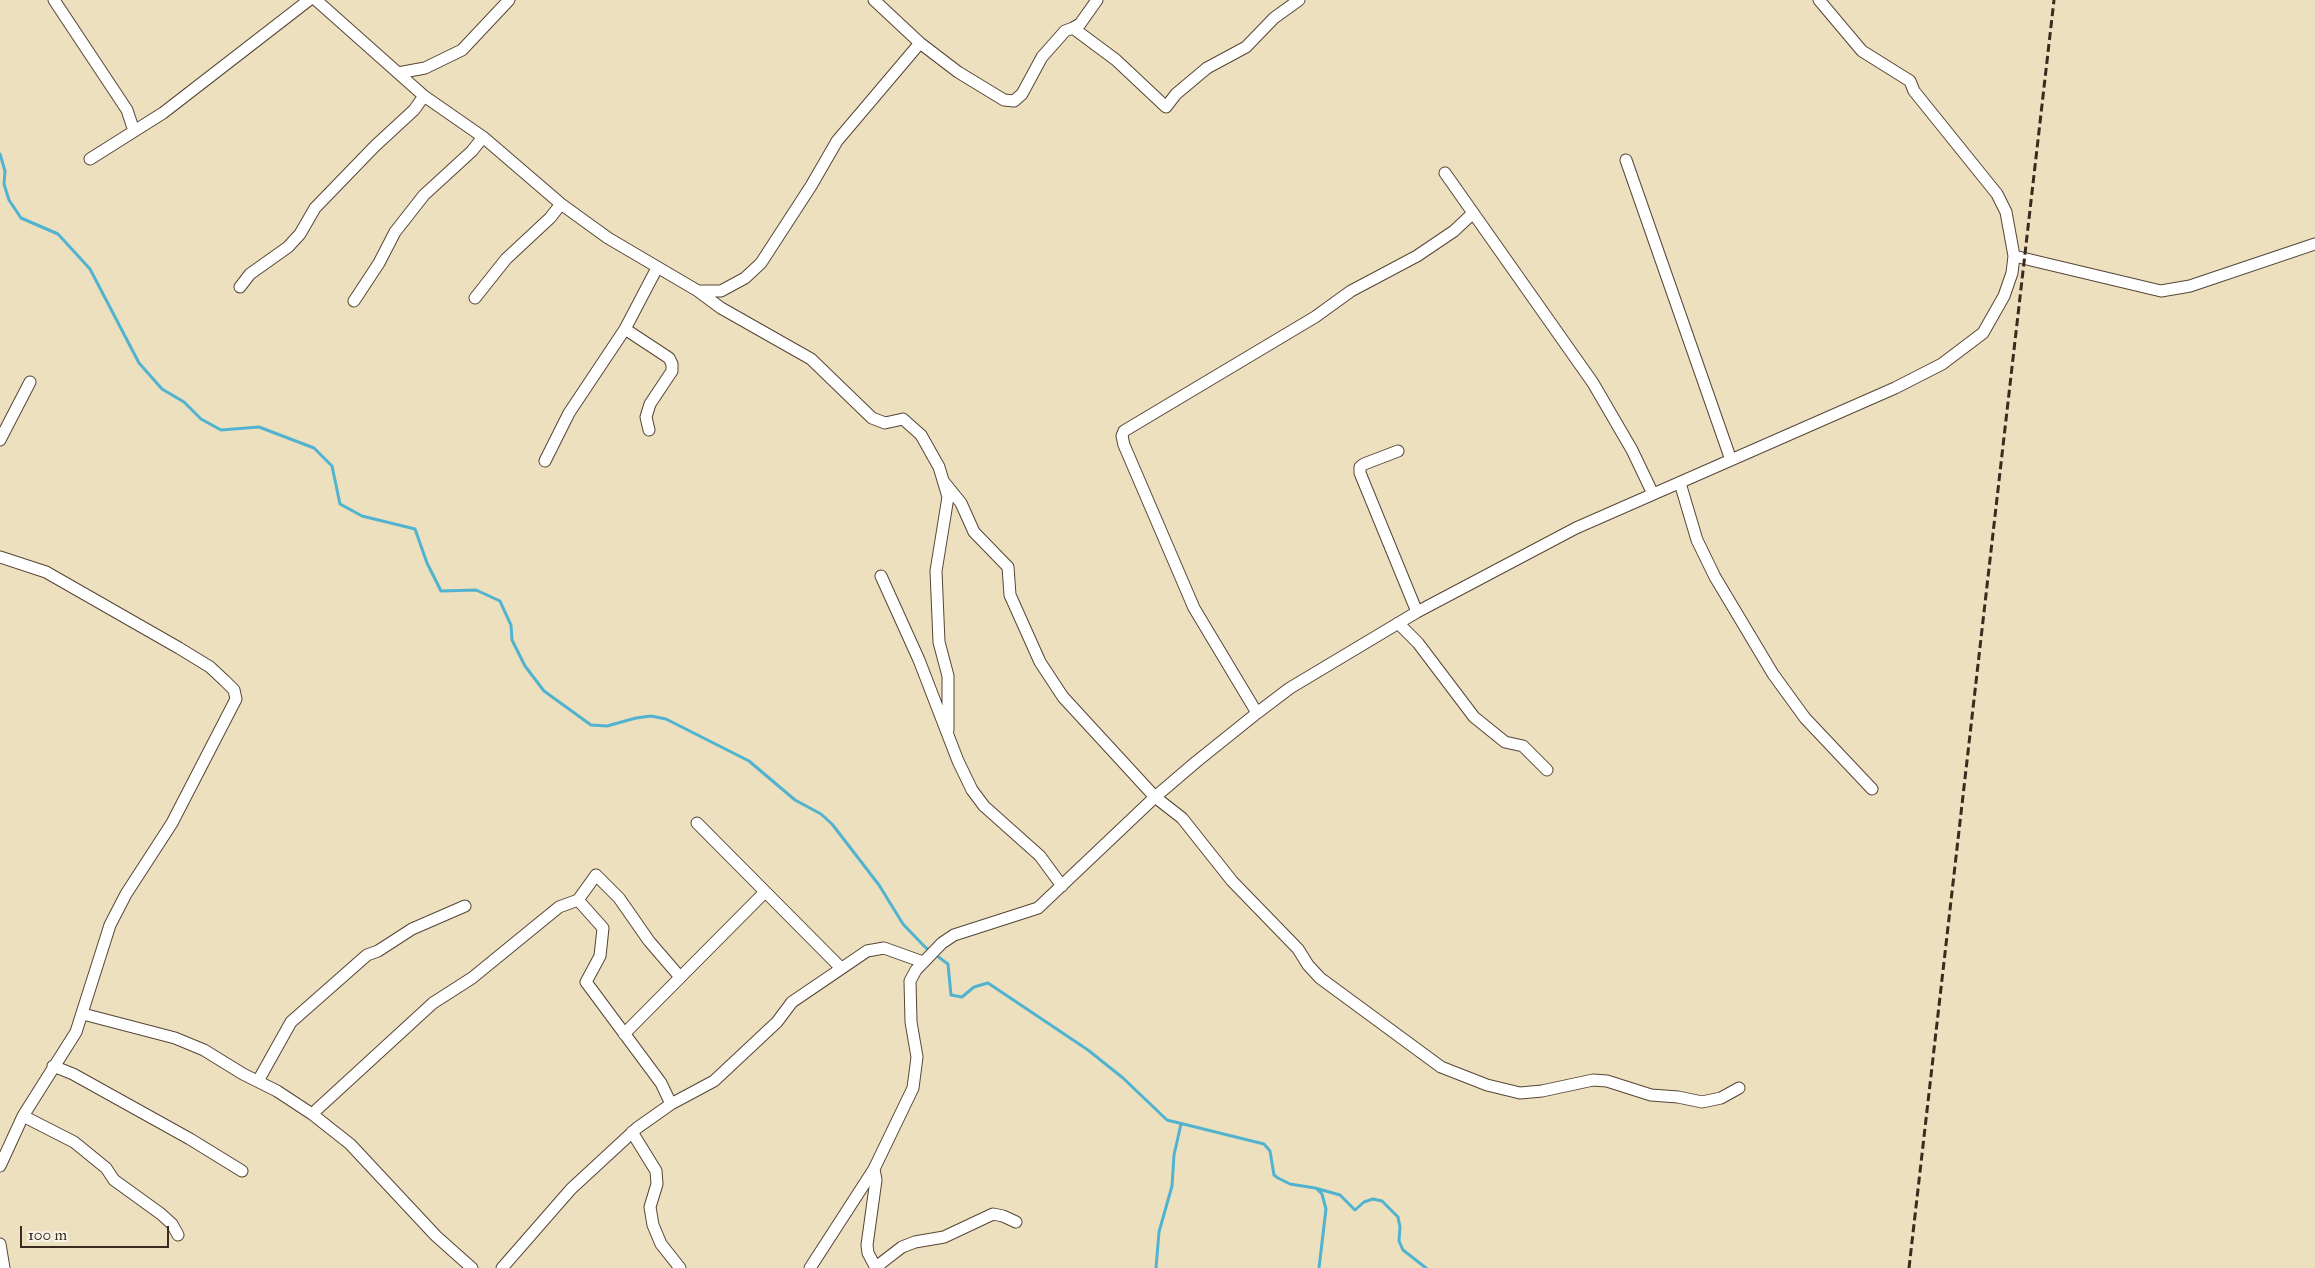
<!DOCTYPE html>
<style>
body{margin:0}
#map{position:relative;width:2315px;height:1268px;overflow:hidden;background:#ede0bf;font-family:"IM FELL Great Primer",serif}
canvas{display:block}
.scale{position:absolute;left:20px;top:1226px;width:149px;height:22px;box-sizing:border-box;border:2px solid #3b2a1e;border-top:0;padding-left:6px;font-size:15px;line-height:18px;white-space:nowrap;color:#3b2a1e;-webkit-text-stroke:4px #f7f3e8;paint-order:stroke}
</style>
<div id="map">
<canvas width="2315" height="1268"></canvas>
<div class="scale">100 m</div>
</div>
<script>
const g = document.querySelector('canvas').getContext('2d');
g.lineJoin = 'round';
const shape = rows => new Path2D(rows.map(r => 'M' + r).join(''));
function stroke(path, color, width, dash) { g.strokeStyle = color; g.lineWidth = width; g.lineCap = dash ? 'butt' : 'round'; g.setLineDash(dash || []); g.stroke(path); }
stroke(shape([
 [0,154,5,171,4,184,9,200,21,218,58,234,90,269,139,363,162,389,184,402,201,419,221,430,259,427,314,448,332,466,340,504,362,516,415,529,427,563,441,591,476,590,500,601,511,625,512,640,525,666,544,691,591,725,607,726,636,718,651,716,666,719,749,761,795,800,821,814,832,824,879,885,903,924,925,947,948,964,951,995,962,997,974,987,988,983,1088,1050,1123,1078,1167,1120,1264,1144,1270,1151,1274,1175,1278,1178,1290,1184,1315,1188,1340,1195,1355,1210,1364,1202,1373,1199,1382,1201,1398,1217,1400,1227,1399,1241,1403,1250,1426,1268],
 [1317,1189,1322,1194,1326,1209,1319,1268],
 [1156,1268,1159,1232,1172,1186,1174,1155,1181,1124]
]), '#51b3d0', 3);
const minor = shape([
 [54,0,127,110,134,131],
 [316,0,424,96,483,137,561,204,608,238,698,291,721,291,745,278,761,263,811,186,837,141,920,43],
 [874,0,920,43,958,72,1004,100,1014,101,1022,94,1042,57,1065,31,1073,28,1116,60,1166,107,1176,94,1207,68,1246,47,1274,18,1299,0],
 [1073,28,1080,24,1097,0],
 [398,73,425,68,462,50,509,0],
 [90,159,163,113,309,0],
 [1626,160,1731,460],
 [1445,173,1593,383,1632,450,1653,494],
 [2014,256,2161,291,2190,286,2315,244],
 [240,287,250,274,288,247,300,234,315,208,375,146,414,110,424,96],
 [698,291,721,308,811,359,872,418,885,423,903,419,921,435,939,467,948,497,936,571,939,642,948,676,948,730],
 [475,298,506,259,550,218,561,204],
 [354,301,379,263,395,232,424,195,472,151,483,137],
 [625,329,669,358,672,364,672,371,650,404,646,417,649,430],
 [0,440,30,382],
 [1398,451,1364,464,1360,467,1360,473,1417,612],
 [545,461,569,413,625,329,657,268],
 [944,482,961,503,974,532,1008,567,1010,595,1040,662,1063,697,1155,797,1182,818,1232,881,1298,949,1308,965,1320,978,1441,1067,1487,1085,1520,1093,1542,1091,1593,1080,1607,1081,1651,1095,1678,1097,1702,1102,1721,1098,1739,1088],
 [1680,483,1697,540,1715,577,1773,674,1805,718,1872,789],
 [0,557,46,572,179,648,210,667,225,681,234,690,236,699,172,823,126,894,110,925,76,1032,23,1116,0,1166],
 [881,576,919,660,958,761,972,790,984,806,1040,856,1062,886],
 [1398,623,1418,643,1474,717,1505,742,1523,746,1547,770],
 [1257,713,1194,608,1124,445,1122,436,1124,431,1315,317,1351,291,1417,256,1454,231,1472,214],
 [697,823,840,967],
 [578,900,603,928,600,956,586,982,661,1083,671,1104],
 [83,1014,175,1038,204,1050,243,1074,277,1091,312,1114,350,1144,436,1236,472,1268],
 [624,1034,765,892],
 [53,1066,73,1074,190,1139,242,1171],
 [258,1081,291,1022,367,955,378,951,412,929,465,906],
 [312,1114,433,1003,472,978,559,907,578,900,596,875,619,898,649,941,680,977],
 [23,1116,74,1142,106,1168,114,1180,161,1214,172,1224,178,1235],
 [632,1132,656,1171,657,1184,650,1207,653,1225,661,1244,680,1268],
 [874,1169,876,1180,867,1245,868,1253,876,1268],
 [0,1244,4,1268],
 [876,1267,902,1247,915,1242,944,1237,993,1214,1003,1216,1016,1222],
 [502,1268,571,1189,637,1128,671,1104,714,1081,777,1022,792,1002,867,951,884,948,923,962],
 [810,1268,874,1169,913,1088,917,1057,911,1022,910,981,916,970,942,943,954,935,1038,908,1155,797,1196,762,1257,713,1290,688,1417,612,1576,528,1895,388,1942,364,1983,333,2004,296,2012,273,2014,256,2006,212,1997,194,1914,91,1910,81,1862,51,1819,0]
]);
stroke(minor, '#564536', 13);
stroke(minor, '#fff', 11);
stroke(shape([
 [1909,1268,2054,0]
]), '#3b2a1e', 3, [8, 4]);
</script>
